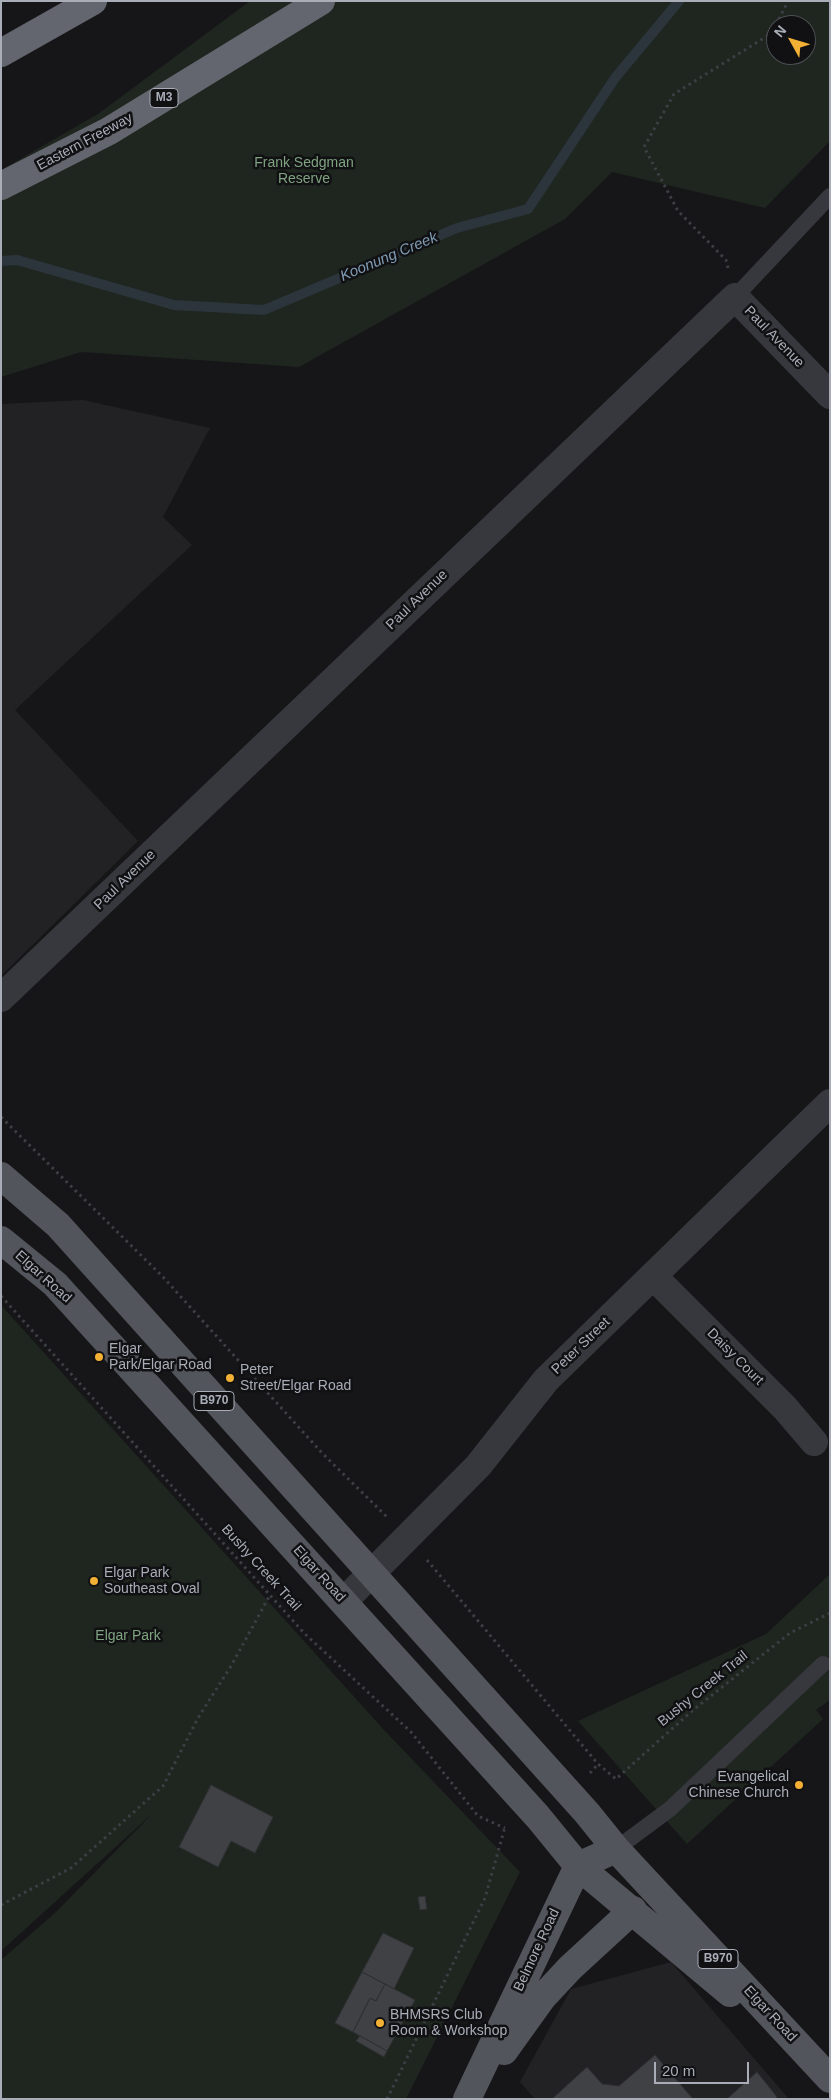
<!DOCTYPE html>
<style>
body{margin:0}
#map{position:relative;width:831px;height:2100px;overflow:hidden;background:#161618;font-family:Helvetica,sans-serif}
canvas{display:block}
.frame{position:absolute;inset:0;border:2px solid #a8adb8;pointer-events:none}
.north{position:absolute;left:766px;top:15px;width:50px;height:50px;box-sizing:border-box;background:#111113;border:1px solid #4d4f55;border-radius:50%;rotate:309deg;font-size:14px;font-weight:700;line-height:20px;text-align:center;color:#a8adb8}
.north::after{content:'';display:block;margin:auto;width:18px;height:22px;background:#f2b134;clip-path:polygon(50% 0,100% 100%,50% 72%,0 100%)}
.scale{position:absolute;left:654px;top:2062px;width:95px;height:22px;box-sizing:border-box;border:2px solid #a8adb8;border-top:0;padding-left:6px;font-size:15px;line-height:18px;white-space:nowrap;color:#a8adb8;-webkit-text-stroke:4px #111113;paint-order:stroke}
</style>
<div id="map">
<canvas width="831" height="2100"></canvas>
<div class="frame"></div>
<div class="north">N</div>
<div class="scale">20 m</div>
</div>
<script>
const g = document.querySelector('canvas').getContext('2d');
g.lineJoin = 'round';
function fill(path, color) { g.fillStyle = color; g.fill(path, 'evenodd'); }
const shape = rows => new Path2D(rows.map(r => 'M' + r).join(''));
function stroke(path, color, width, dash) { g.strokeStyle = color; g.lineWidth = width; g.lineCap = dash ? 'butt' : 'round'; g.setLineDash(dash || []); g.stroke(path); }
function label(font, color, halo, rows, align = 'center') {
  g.font = font + ' Helvetica,sans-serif'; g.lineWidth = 5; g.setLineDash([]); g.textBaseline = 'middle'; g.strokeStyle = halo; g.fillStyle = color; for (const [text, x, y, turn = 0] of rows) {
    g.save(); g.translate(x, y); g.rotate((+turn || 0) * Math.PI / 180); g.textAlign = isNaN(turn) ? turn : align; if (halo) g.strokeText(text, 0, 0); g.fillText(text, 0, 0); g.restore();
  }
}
fill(shape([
 [83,400,210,428,163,517,192,545,15,710,138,841,1,976,1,404],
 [671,1962,789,2099,535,2099,520,2082,571,1989]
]), '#222225');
fill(shape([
 [250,1,830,1,830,141,765,208,612,172,565,219,299,367,81,352,1,377,1,170,98,114],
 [776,25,806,25,806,55,776,55],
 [1,1305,385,1731,520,1872,406,2099,1,2099,1,1960,55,1913,153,1813,1,1951],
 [830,1574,830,1700,816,1710,823,1719,687,1844,578,1721,766,1634]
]), '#1e261f');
stroke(shape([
 [1,261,17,260,174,305,264,310,457,228,528,209,615,78,679,1]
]), '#2c353c', 10);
const building = shape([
 [211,1785,273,1817,255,1853,231,1841,218,1867,179,1847,211,1785],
 [425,1896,427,1909,420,1910,418,1897,425,1896],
 [383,1933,414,1948,394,1989,362,1972,383,1933],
 [362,1972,385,1984,376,2001,370,1998,353,2032,335,2023,362,1972],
 [385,1984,415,2000,387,2051,353,2032,370,1998,376,2001,385,1984],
 [360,2036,387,2051,384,2057,356,2041,360,2036],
 [655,2055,693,2099,552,2099,587,2067,602,2084,619,2086,655,2055],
 [757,2072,777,2097,775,2099,727,2099,757,2072]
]);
fill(building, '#404145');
stroke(building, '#303034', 1);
stroke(shape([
 [776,25,788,1],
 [728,268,726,260,678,211,644,147,674,94,772,33,776,26],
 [1,1117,163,1277,322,1453,387,1517],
 [1,1296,304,1633,411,1732,478,1816,505,1828],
 [427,1560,598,1764,616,1779,692,1711,790,1633,830,1613],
 [590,1773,598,1764],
 [1,1905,71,1868,163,1786,198,1718,231,1666,270,1595],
 [387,2099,485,1898,505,1827]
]), '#3d3f44', 3, [2.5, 4]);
stroke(shape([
 [735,297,830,196],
 [616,1849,670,1809,823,1664]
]), '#37383d', 16);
stroke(shape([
 [1,998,735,297,830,395],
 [653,1276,785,1408,814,1442],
 [344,1601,478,1466,546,1380,830,1103]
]), '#37383d', 28);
stroke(shape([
 [1,1176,58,1225,587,1813,616,1849,830,2079],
 [1,1240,55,1284,538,1817,578,1866,730,1993],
 [504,2051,542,1998,570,1968,633,1910],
 [467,2099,578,1866,616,1849]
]), '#53555c', 28);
stroke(shape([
 [1,53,93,1],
 [1,186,109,131,321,1]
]), '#63666e', 28);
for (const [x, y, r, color] of [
 [99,1357,5,"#f2b134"],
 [230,1378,5,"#f2b134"],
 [94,1581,5,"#f2b134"],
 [799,1785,5,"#f2b134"],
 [380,2023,5,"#f2b134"]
]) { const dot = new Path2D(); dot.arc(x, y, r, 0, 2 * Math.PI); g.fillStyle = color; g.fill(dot); stroke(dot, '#111113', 2); }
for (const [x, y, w] of [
 [164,98,28],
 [214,1401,40],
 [718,1959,40]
]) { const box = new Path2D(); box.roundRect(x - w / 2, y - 9.5, w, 19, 4); g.fillStyle = '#111113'; g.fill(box); stroke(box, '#a8adb8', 1); }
label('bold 12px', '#a8adb8', null, [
 ["M3",164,98],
 ["B970",214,1401],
 ["B970",718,1959]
]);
label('14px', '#a8adb8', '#111113', [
 ["Eastern Freeway",85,142,-28],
 ["Paul Avenue",774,337,46],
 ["Paul Avenue",417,600,-44],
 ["Paul Avenue",125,880,-44],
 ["Elgar Road",43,1277,42],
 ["Peter Street",581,1346,-44],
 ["Daisy Court",735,1357,45],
 ["Bushy Creek Trail",261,1568,48],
 ["Elgar Road",319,1574,48],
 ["Bushy Creek Trail",703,1689,-39],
 ["Belmore Road",537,1950,-65],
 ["Elgar Road",770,2014,47]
]);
label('14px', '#7fa381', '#111113', [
 ["Frank Sedgman",304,163],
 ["Reserve",304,179],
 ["Elgar Park",128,1636]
]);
label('14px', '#a8adb8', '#111113', [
 ["Elgar",109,1349],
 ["Park/Elgar Road",109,1365],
 ["Peter",240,1370],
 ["Street/Elgar Road",240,1386],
 ["Elgar Park",104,1573],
 ["Southeast Oval",104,1589],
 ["Evangelical",789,1777,"right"],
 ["Chinese Church",789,1793,"right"],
 ["BHMSRS Club",390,2015],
 ["Room & Workshop",390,2031]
], 'left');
label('italic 15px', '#7f9bb3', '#111113', [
 ["Koonung Creek",389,257,-23]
]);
</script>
